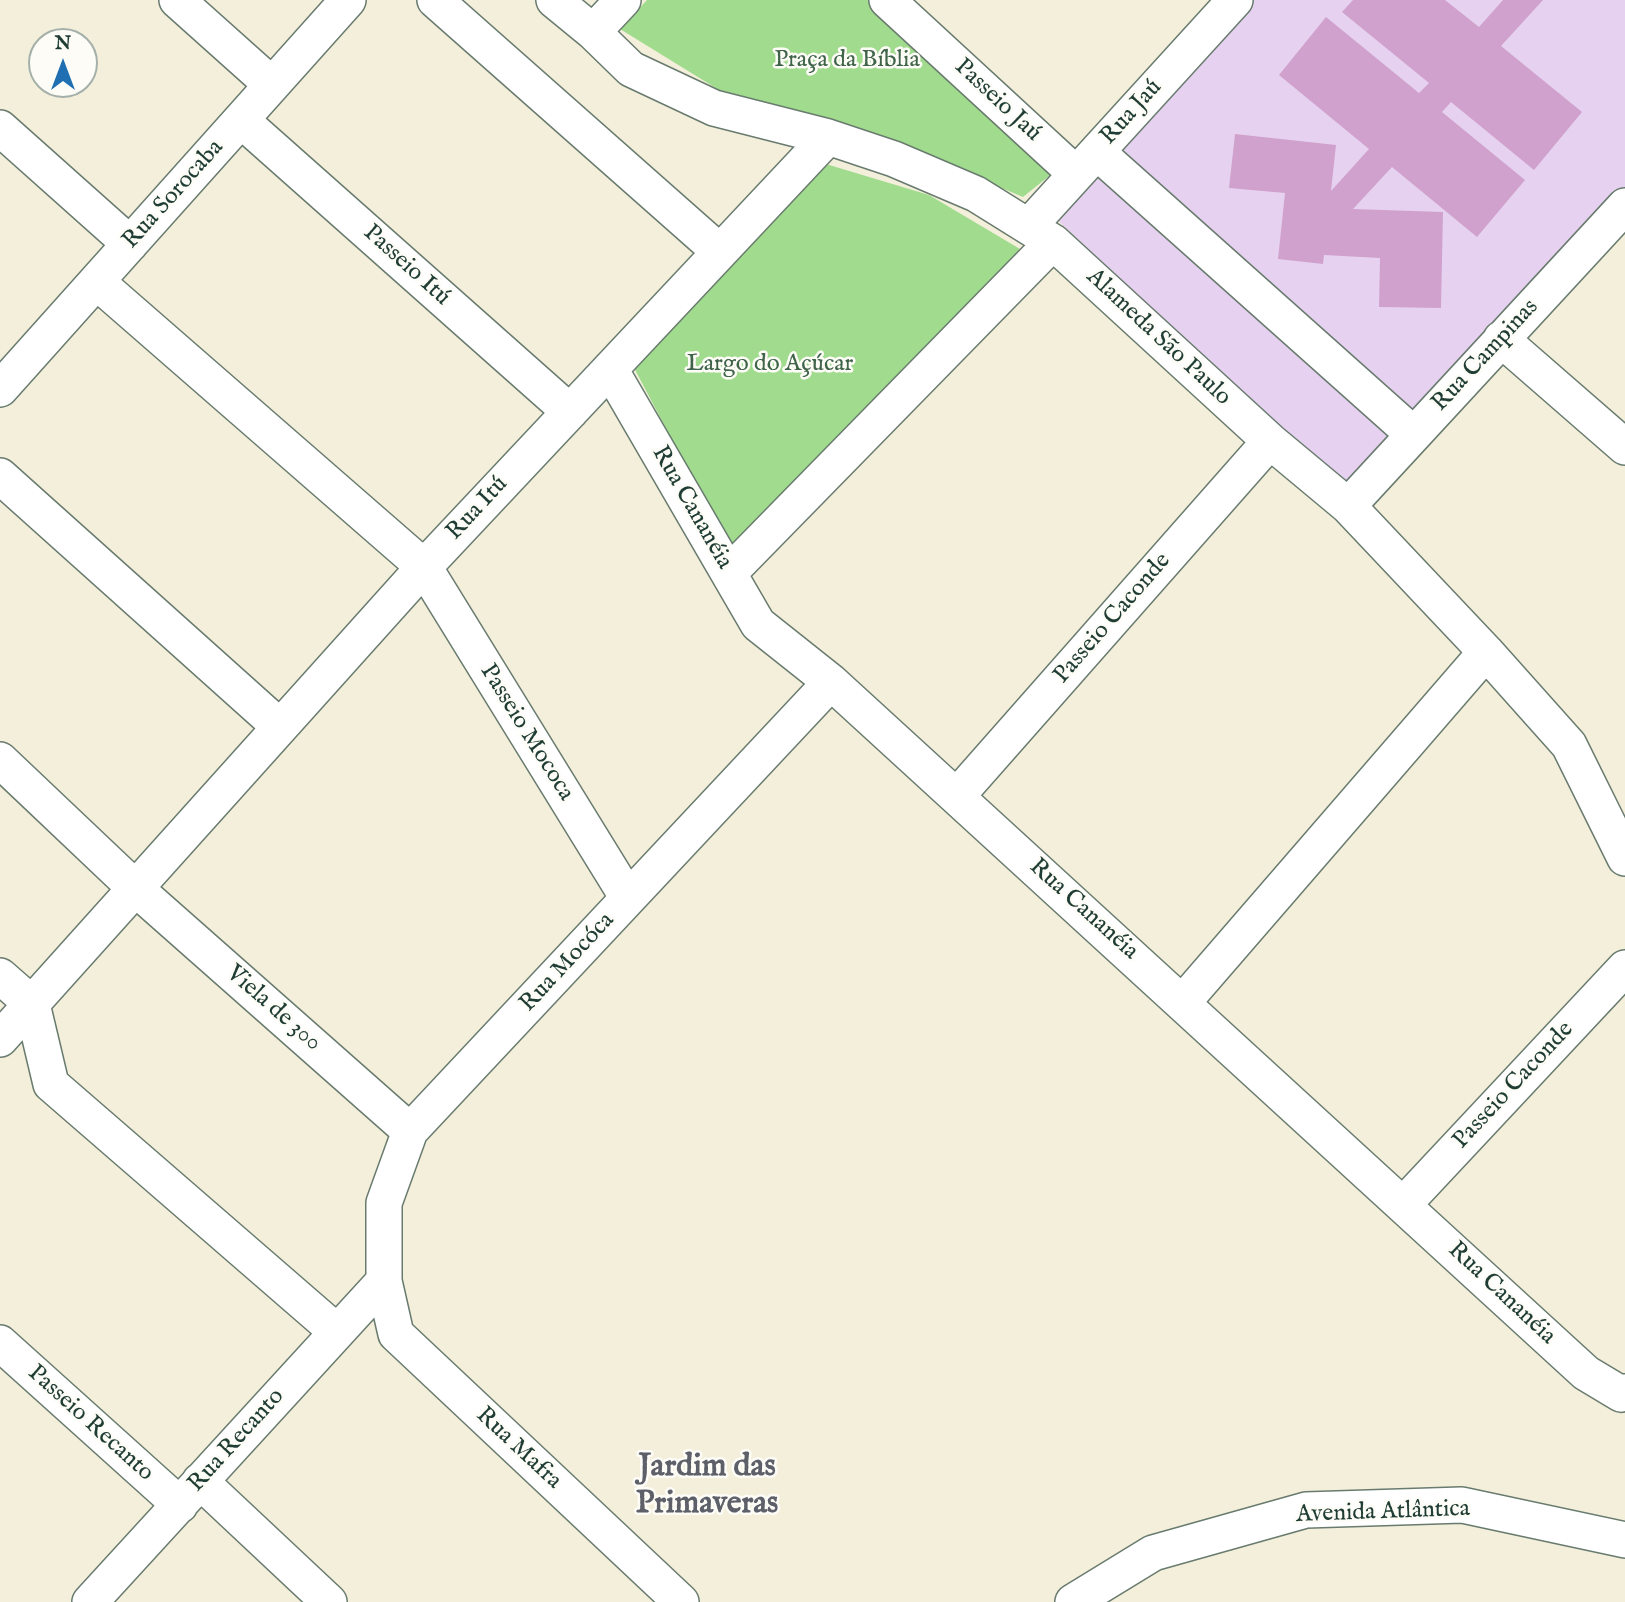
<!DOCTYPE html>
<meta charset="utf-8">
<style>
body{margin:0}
#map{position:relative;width:1625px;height:1602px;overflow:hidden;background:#f3efdb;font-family:"IM FELL English",serif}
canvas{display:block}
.north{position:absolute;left:28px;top:28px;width:70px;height:70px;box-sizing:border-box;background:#fdfcf7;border:2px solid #a4b0a9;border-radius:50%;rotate:0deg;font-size:19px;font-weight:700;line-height:28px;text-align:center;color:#1f3d34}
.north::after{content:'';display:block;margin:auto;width:24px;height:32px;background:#1f6fb2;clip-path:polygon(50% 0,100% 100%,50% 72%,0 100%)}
</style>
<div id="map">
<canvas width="1625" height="1602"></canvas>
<div class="north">N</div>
</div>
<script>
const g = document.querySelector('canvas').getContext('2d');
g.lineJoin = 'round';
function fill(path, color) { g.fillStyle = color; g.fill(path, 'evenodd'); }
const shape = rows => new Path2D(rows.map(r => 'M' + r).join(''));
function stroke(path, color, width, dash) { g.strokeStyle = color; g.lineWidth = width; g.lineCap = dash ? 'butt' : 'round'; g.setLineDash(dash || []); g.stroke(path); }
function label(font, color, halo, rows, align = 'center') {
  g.font = font + ' "IM FELL English",serif'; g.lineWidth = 5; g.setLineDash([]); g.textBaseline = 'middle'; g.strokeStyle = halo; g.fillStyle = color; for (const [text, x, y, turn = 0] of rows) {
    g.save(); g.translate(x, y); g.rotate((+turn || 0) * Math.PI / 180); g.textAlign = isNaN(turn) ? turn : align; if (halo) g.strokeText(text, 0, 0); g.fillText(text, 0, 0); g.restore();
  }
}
fill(shape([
 [1249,0,1625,0,1625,188,1347,492,1052,215]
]), '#e6d2f0');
fill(shape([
 [647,0,872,0,1059,168,1023,197,854,126,719,90,620,29],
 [826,164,929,195,1020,249,730,550,632,364]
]), '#a1db8e');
fill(shape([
 [1353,0,1445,0,1479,27,1503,0,1543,0,1501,46,1582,112,1534,170,1451,102,1442,112,1525,180,1477,237,1392,167,1353,209,1443,212,1441,308,1379,307,1380,258,1324,255,1323,264,1278,259,1285,193,1229,188,1235,134,1336,145,1331,191,1369,149,1279,75,1326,17,1419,93,1429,83,1342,12]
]), '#d0a1cc');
const minor = shape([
 [177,0,272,85],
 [435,0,720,252],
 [554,0,593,32,631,69,714,108,828,137,894,159,976,194,1053,242,1270,441,1348,506,1486,652,1569,745,1625,858],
 [887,0,1076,174],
 [593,32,623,0],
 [241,120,570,412],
 [0,128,130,244],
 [1097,152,1413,434],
 [1029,226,1235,0],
 [97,282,424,567,628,898],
 [1501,339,1625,447],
 [610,369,758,624,831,682,1586,1373,1621,1394,1625,1392],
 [0,389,348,0],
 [0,476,280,727],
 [1348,506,1625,206],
 [729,573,1053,242],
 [0,760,135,888,410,1131],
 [957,796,1270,441],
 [0,976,32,1004,51,1084,337,1332],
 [1184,1001,1486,652],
 [0,1039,424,567,828,137],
 [1404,1204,1625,968],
 [0,1343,180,1505],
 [200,1481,329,1602],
 [90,1602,384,1281],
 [681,1602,396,1334,384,1281,384,1203,410,1131,831,682],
 [1073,1602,1153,1553,1306,1510,1462,1505,1625,1540]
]);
stroke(minor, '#697b6e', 38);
stroke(minor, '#fff', 35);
label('24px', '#40644a', '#fdfcf7', [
 ["Praça da Bíblia",847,61],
 ["Largo do Açúcar",770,365]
]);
label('24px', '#1f3d34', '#fdfcf7', [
 ["Passeio Jaú",997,101,43],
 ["Rua Jaú",1132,113,-48],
 ["Rua Sorocaba",174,195,-48],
 ["Passeio Itú",406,266,42],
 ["Alameda São Paulo",1158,338,43],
 ["Rua Campinas",1486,356,-47],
 ["Rua Cananéia",691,508,60],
 ["Rua Itú",478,509,-47],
 ["Passeio Caconde",1113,619,-49],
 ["Passeio Mococa",526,733,58],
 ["Rua Cananéia",1083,910,42],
 ["Rua Mocóca",568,963,-47],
 ["Viela de 300",273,1009,41],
 ["Passeio Caconde",1514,1086,-47],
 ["Rua Cananéia",1501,1294,43],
 ["Passeio Recanto",90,1424,42],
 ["Rua Recanto",237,1441,-48],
 ["Rua Mafra",518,1449,43],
 ["Avenida Atlântica",1383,1513,-2]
]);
label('bold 32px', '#5d6069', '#fdfcf7', [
 ["Jardim das",707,1468],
 ["Primaveras",707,1505]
]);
</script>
